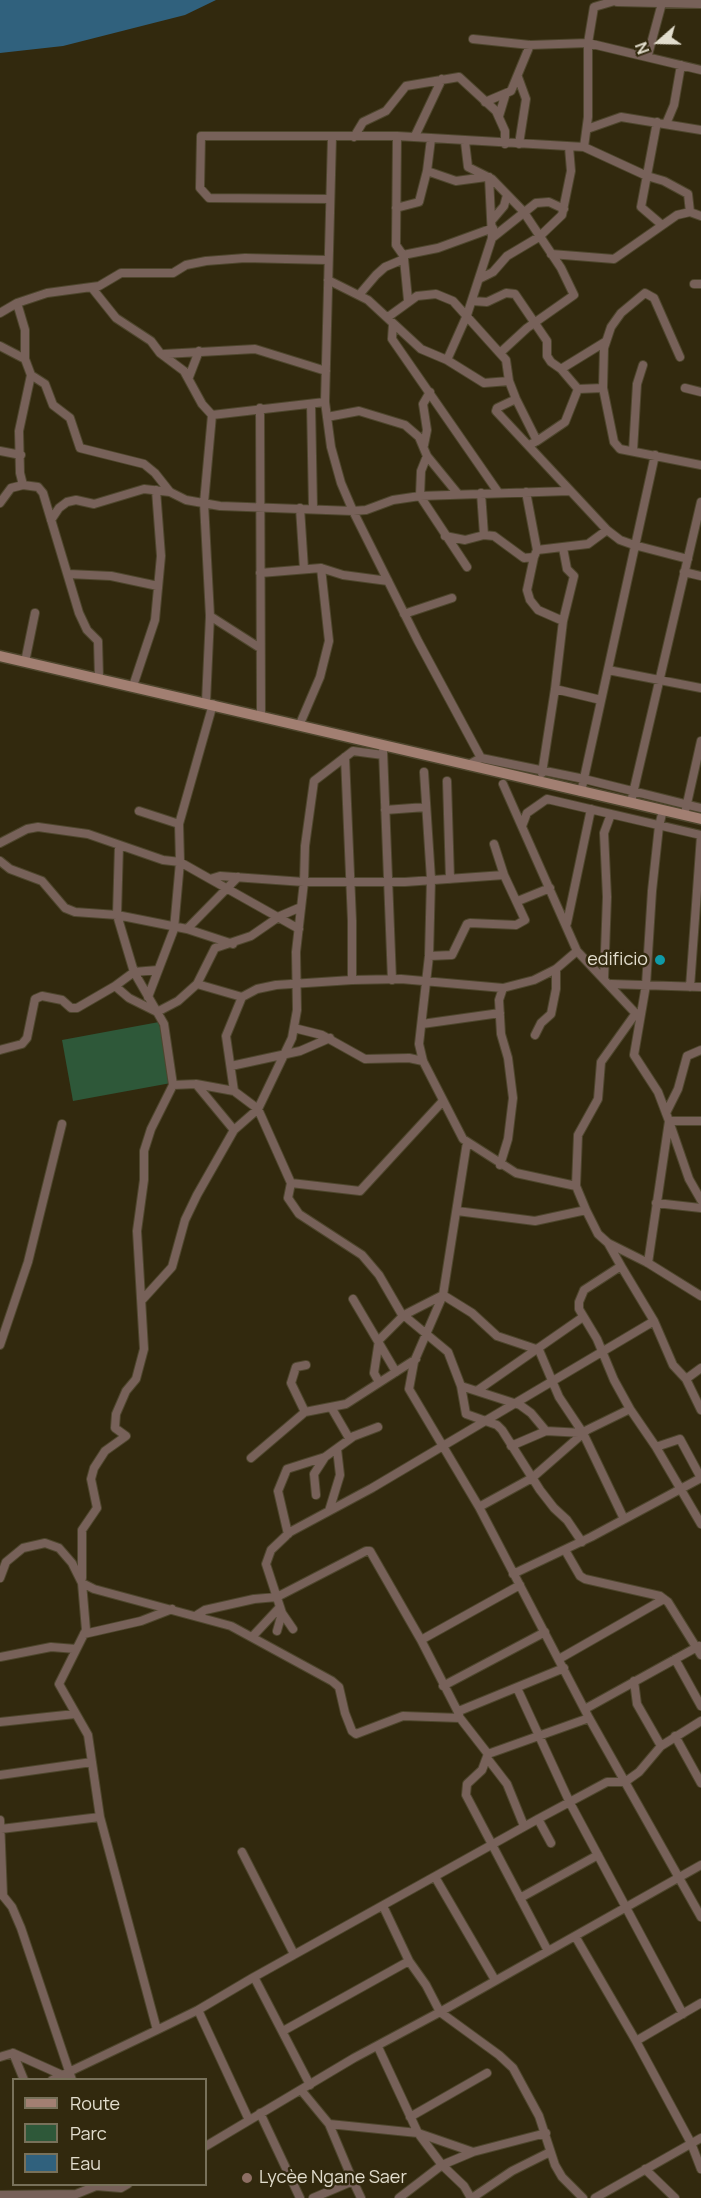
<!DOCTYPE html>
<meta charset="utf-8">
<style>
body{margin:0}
#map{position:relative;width:701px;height:2198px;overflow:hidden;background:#32290e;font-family:Manrope,sans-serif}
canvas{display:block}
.legend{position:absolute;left:12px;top:2078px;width:195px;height:108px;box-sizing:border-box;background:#32290e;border:2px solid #78715a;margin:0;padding:8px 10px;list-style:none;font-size:18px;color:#e2ddcd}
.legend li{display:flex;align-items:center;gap:12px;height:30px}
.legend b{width:30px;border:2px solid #78715a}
.north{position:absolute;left:629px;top:12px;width:60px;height:60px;-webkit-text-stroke:4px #32290e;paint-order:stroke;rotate:250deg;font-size:16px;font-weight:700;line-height:24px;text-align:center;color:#e2ddcd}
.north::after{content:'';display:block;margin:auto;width:21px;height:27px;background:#e2ddcd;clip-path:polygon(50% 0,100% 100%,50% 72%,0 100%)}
</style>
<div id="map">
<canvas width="701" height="2198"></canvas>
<ul class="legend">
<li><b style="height:8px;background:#a27f72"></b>Route</li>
<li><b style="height:16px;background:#2e5839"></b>Parc</li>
<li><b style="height:16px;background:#30617d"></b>Eau</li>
</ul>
<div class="north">N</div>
</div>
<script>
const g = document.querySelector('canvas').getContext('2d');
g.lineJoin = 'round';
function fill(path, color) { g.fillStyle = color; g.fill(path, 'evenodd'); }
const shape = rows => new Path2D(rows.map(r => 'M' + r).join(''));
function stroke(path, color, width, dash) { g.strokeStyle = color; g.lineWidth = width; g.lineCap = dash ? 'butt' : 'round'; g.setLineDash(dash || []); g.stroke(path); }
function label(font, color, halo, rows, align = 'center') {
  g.font = font + ' Manrope,sans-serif'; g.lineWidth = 5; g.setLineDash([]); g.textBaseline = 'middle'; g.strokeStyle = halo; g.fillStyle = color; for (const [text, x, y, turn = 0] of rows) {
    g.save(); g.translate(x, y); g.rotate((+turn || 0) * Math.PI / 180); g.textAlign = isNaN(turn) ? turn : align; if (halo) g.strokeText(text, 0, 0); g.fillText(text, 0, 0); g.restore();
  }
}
fill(shape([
 [159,1022,171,1083,73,1101,62,1040]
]), '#2e5839');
fill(shape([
 [0,0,216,0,185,15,63,46,0,53]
]), '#30617d');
const street = shape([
 [617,2,701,4],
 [473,39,530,45,588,43,701,70],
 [648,55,662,3],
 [518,77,526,99,519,144],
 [485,102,511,91,530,45],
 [499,116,505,96],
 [657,122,641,207,662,225],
 [666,124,674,105,681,65],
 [587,129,621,117,701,130],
 [397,136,396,245,403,255],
 [415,136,442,79],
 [332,137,325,402,331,447,341,483,353,511,418,641,481,758,468,765],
 [354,137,363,122,386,111,406,86,459,77,496,111,505,131,505,144],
 [431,139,427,171,456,181,486,177],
 [465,142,468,167,492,179,523,211,561,268,574,295,527,328,501,352],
 [584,147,588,117,588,43,594,7,618,0],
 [330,199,209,198,200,188,201,136,397,136,584,147,647,176,664,181,688,194,690,212],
 [396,208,419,202,427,171],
 [493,219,504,206,507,195],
 [492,238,536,203,549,202,564,209],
 [551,254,614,259,677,215,690,212,701,216],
 [404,259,408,300],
 [479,279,493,272,507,256,539,237,562,215,571,171,569,147],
 [328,280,368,300,421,349,447,360,467,315,492,238,489,177],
 [694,284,701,284],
 [92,288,116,318,151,341,160,353,184,371,202,404,212,415,204,503,210,616,206,702],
 [359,295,376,275,385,267,404,259,403,255,438,248,493,228],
 [472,301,487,302,506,293,515,294,547,341,547,356,551,362,561,369,578,389],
 [0,313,17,303],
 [388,317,417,296,436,294,453,301,506,360,509,381,516,399,537,441,529,445],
 [393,324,392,339,498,492],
 [0,346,25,359,31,375,45,384,53,405,70,418,80,448,144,464,155,473,170,492,186,500,220,506,353,511,366,510,393,500,420,496,569,491],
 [164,354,255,349,326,371],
 [25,359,25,330,17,303,47,293,99,286,121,273,173,273,186,265,206,261,245,258,327,260],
 [447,360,484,383,509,381],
 [561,369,605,342],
 [31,375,19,431,20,473,23,485,38,487,43,493,79,613,87,630,98,641,99,678],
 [189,377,199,351],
 [603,388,604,348,611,327,621,313,645,293,654,298,680,357],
 [685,388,701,392],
 [578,389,603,388,614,442,620,449,701,465],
 [516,399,497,408,496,411,607,530,620,540,634,545,688,559],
 [311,404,313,508],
 [260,408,261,715],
 [212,415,325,402],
 [327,417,359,411,405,425,419,437,427,456,458,494],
 [537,441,565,422,578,389],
 [424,445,427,430,423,404,430,392],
 [0,451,21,455],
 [633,451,637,384,643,365],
 [427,456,421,471,420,496,467,567],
 [526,492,537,550],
 [0,503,11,488,23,485],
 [300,508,304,569],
 [51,520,59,508,67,502,76,500,94,504,144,489,170,492],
 [484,535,494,536,524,558,534,557,537,550,588,544,607,530],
 [445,536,465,540,484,535,481,493],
 [563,548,567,569,574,576,563,621,555,689,601,700],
 [534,557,527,590,530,600,538,610,563,621],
 [321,568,343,575,388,581],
 [684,572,701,576],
 [260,573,321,568,329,641,320,677,299,726],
 [68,574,111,576,158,586],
 [404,614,452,598],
 [210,616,260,648],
 [25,662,35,613],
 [608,670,701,688],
 [133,686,155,620,161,556,156,490],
 [383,751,392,980],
 [345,757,352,921,352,980],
 [481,758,584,779,701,808],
 [424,772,431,879,429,956,419,1044,423,1061,463,1139,516,1173,576,1186],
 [542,773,555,689],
 [447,781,450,879],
 [503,784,577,951],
 [581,792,655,455],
 [631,802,701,502],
 [686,808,701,741],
 [385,810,426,807],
 [139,811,179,824],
 [522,826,527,813,547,799,701,835],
 [0,843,27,829,38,827,88,834,163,860,180,862,210,879,220,876,304,882,405,882,504,875,494,844],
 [0,861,10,869,42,881,65,908,75,912,117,915,187,929,233,944],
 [210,879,299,929],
 [518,901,550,888],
 [567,923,591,809],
 [187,929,238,877],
 [429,956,452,955,467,924,470,923,516,925,525,920,504,875],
 [604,979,607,897,604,833,611,814],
 [197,984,215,948,251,936,280,916,301,907],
 [611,984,701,987],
 [115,986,134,972,158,970],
 [690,987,701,836],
 [148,997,174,929,180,862,179,824,213,704],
 [422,1024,500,1013],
 [294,1028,322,1035,365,1059,409,1058,423,1061],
 [535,1035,541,1023,551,1014,556,989,556,969],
 [0,1050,22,1044,27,1038,35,999,42,996,62,1000,71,1008,77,1008,115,986,129,998,157,1012,178,1001,197,984,242,997,257,989,276,985,352,980,401,979,503,988],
 [231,1066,300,1051,330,1038],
 [196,1084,234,1091,258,1109,291,1183,288,1198,299,1214,362,1255,379,1275,401,1313,448,1352,461,1386,466,1414,497,1425,502,1430,540,1490,554,1508,567,1520,582,1542],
 [173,1085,196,1084,234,1130],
 [234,1091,226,1036,242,997],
 [666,1113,678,1089,687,1056,701,1050],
 [701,1121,669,1121,689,1179,701,1200],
 [467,1142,443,1295,414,1362,409,1389,479,1507,589,1718,701,1917],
 [500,1165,508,1139,513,1098,508,1058,501,1034,499,1000,503,988,534,980,556,969,577,951,640,1018],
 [291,1183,360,1191,442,1102],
 [656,1203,701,1208],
 [586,1210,576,1186,578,1135,598,1099,601,1062,636,1013],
 [457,1211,535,1221,586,1210,598,1234,608,1243,648,1263,701,1296],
 [648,1263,669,1121,658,1092,634,1055,646,985,652,891,659,826,663,810],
 [621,1266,654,1321,673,1365,686,1379],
 [143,1299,172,1267,185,1220,197,1195,234,1130,258,1109,292,1038,297,1010,296,952,304,882,305,846,314,781,353,751,383,755],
 [353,1299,396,1372],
 [0,1345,28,1262,62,1124],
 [306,1365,296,1367,291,1383,305,1412,346,1404,416,1359],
 [701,1368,686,1379,701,1410],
 [379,1382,374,1373,379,1340,404,1315,443,1295,472,1313,497,1336,539,1350,559,1397,583,1433,624,1519],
 [461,1386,520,1405,531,1413,546,1431],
 [478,1390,583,1317],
 [331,1407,349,1438,378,1427],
 [630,1409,656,1447,701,1524],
 [511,1446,546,1431,583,1433],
 [251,1458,305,1412],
 [316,1495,314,1474,325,1457],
 [479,1507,532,1478,587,1430,630,1409,614,1380,597,1339,579,1309,579,1302,584,1290,621,1266,608,1243],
 [329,1511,340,1475,337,1449],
 [288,1534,278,1491,287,1469,325,1457,354,1436],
 [565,1550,580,1576,585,1579,660,1596,668,1602,701,1655],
 [513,1574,591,1537,701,1478,680,1439,656,1447],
 [0,1578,6,1562,23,1548,45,1543,59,1548,72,1563,82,1583,94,1589,231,1626,332,1681,339,1687,345,1713,352,1731,356,1734,403,1716,460,1718,488,1754,589,1718],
 [82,1578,82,1530,97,1508,91,1479,94,1468,105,1451,126,1436,115,1428,116,1414,126,1391,136,1379,144,1349,137,1231,144,1180,144,1151,151,1129,173,1085,164,1024,134,972,117,915,119,845],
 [197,1615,205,1610,254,1599,277,1597,366,1551,370,1551,421,1640,520,1585],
 [293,1629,282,1613,266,1564,271,1550,290,1532,372,1488,654,1321],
 [277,1631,282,1613],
 [84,1634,141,1621,172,1609],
 [252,1637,280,1607],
 [421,1640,459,1714],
 [0,1657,51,1647,76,1649],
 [559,1659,664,1599],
 [675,1659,701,1706],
 [634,1681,637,1704,661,1746],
 [443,1686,545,1632],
 [517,1688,570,1803,683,2014],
 [585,1709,699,1646],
 [459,1711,564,1668],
 [0,1722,75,1714],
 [675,1736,701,1783],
 [488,1754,482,1770,467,1784,466,1795,548,1951],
 [487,1758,507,1784,524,1826],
 [0,1775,92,1762],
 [538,1819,551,1843],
 [0,1820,3,1896],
 [1,1829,100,1817],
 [242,1852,294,1954],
 [435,1877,495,1980],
 [0,1892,12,1907,21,1928,72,2080],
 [520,1898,598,1855],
 [383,1906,409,1961,426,1985,440,2012,499,2055,513,2068,539,2116,555,2165,562,2177,583,2198],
 [575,1936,636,2041,691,2143,701,2169],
 [198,2010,249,2120],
 [157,2030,198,2010,254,1977],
 [283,2031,409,1961],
 [636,2041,701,2003],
 [378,2047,418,2133,442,2165,464,2186,471,2198],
 [13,2053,62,2075],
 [0,2057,13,2053,24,2080],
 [52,2080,157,2030,100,1817,88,1735,59,1684,86,1630,82,1583],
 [310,2085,254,1977,538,1819,607,1782,625,1782,639,1772,661,1746,701,1721],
 [301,2090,329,2124,418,2133,473,2152],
 [260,2113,300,2198],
 [410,2117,487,2073],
 [329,2124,353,2181],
 [206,2146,354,2058,440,2012,701,1865],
 [645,2169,675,2198],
 [0,2195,76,2194],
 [74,2195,96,2186,121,2188,128,2184],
 [313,2198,353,2181,361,2198],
 [399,2198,442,2165,473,2152,546,2133],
 [472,2198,512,2171,550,2152],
 [595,2198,701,2138]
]);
const secondary = shape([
 [0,656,701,819]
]);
stroke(street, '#4e462d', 10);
stroke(secondary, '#4e462d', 13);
stroke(street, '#776159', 8);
stroke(secondary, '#a27f72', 10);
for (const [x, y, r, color] of [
 [660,960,6,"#0f9aa8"],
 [247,2178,6,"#8d6e63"]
]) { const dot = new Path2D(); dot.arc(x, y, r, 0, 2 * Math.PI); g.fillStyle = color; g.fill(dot); stroke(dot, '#32290e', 2); }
label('18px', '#e2ddcd', '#32290e', [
 ["edificio",648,960],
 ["Lycèe Ngane Saer",259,2178,"left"]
], 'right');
</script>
